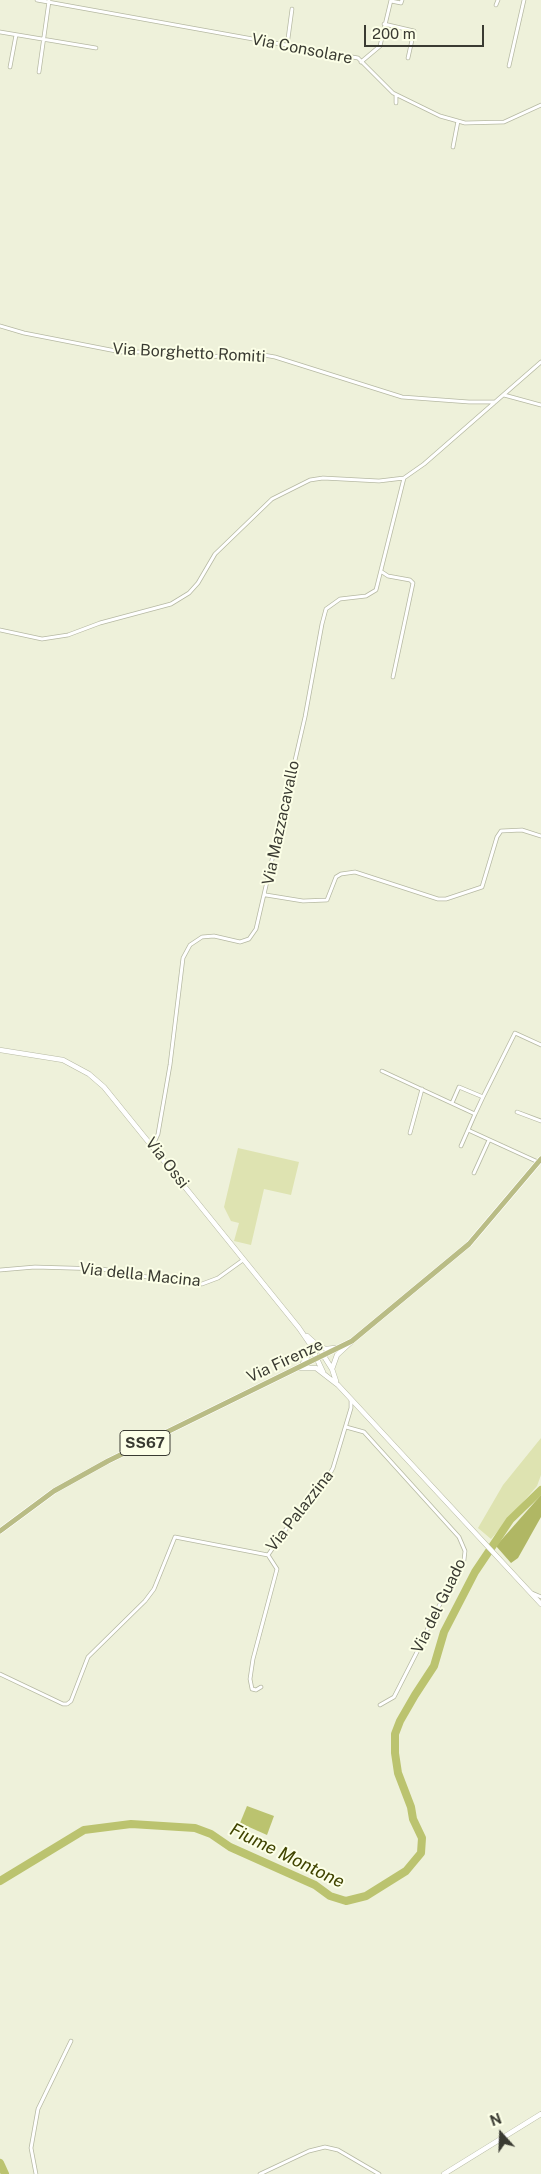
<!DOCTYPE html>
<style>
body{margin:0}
#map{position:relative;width:541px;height:2174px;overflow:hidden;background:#eef1da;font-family:"Public Sans",sans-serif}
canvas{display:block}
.north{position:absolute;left:476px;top:2109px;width:50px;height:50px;-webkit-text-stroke:4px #fcffe7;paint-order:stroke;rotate:340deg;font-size:14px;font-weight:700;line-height:20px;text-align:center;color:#3a3b32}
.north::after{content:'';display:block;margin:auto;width:18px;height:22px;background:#3a3b32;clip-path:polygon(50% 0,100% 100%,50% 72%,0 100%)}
.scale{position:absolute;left:364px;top:25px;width:120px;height:22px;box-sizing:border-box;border:2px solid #3a3b32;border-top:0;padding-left:6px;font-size:15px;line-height:18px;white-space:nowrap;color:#3a3b32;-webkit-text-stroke:4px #fcffe7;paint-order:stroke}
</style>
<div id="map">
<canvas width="541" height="2174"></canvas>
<div class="north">N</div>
<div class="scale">200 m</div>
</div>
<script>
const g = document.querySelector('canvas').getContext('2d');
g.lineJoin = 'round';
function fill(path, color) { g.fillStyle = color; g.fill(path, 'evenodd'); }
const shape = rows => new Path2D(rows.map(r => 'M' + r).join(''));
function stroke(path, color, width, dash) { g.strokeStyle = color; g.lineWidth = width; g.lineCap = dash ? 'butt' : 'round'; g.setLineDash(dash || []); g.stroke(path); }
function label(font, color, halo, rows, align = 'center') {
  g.font = font + ' "Public Sans",sans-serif'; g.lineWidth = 4; g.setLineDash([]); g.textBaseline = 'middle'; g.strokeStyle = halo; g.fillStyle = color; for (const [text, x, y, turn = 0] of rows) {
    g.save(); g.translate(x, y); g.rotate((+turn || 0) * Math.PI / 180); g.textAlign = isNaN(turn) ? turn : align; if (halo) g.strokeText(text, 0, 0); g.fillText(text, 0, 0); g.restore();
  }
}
fill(shape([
 [238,1148,299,1162,291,1195,264,1189,251,1245,234,1241,239,1223,231,1221,224,1207],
 [541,1438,541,1475,537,1486,491,1539,478,1528,503,1485]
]), '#dee3b1');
fill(shape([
 [541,1495,541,1517,518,1558,511,1563,496,1546]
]), '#b0b764');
fill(shape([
 [247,1806,274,1816,267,1835,240,1823]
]), '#bbc36f');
stroke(shape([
 [0,1881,84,1830,131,1824,195,1828,211,1834,230,1847,315,1885,330,1896,346,1901,366,1896,406,1871,421,1853,422,1838,413,1819,411,1807,398,1773,395,1753,395,1734,400,1721,415,1695,434,1666,444,1632,475,1572,510,1520,541,1490],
 [0,2163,5,2174]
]), '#bbc36f', 8);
const street = shape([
 [37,0,358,58,393,93,440,116,465,123,504,122,541,105],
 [391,1,401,3,402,0],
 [496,5,498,0],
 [384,24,414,31,408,58],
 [0,32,96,48],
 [287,46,292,9],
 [361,62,380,46,391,0],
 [509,66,524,0],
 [10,67,16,35],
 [39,72,49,1],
 [396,103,396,95],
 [453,147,458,121],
 [0,326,24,333,121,352,166,352,209,357,252,353,275,357,402,397,469,402,495,402],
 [504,395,541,405],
 [382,572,388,576,410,580,413,583,393,677],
 [0,630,42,639,68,635,100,623,171,604,189,593,198,583,215,554,272,499,310,480,323,478,379,481,404,478,424,464,541,362],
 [266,895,303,901,327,900,336,877,341,874,355,872,438,899,446,899,482,887,497,837,501,831,522,830,541,836],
 [382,1071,475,1114,468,1130],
 [483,1097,515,1033,541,1045],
 [452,1103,459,1087,483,1097,475,1114],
 [517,1112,541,1121],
 [410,1133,422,1089],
 [153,1145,158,1134,170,1065,183,958,190,945,202,937,214,936,240,942,249,939,256,929,305,717,322,624,326,609,340,599,366,596,376,590,404,478],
 [461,1146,468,1130,538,1162],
 [474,1173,489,1140],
 [0,1270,35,1267,102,1269,187,1284,202,1284,218,1278,243,1260],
 [346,1427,364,1432,459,1537,465,1551,464,1560,433,1617,418,1650,394,1697,380,1705],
 [532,1593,541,1597],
 [0,1674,63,1704,67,1704,71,1701,88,1657,145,1601,154,1589,175,1537,268,1555,314,1489,326,1481,333,1468,351,1408,351,1400],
 [261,1687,256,1690,252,1689,250,1679,253,1659,277,1569,268,1555],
 [36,2174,31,2148,38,2109,71,2041],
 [260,2174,309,2151,325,2147,338,2150,379,2174]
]);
const secondary = shape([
 [0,1050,63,1060,89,1074,104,1087,299,1328,310,1344,323,1372],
 [307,1336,317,1345,332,1369,336,1381],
 [318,1346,326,1349,335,1348],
 [303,1363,312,1350],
 [299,1368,316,1368,338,1385,541,1604],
 [332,1369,337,1355,351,1342],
 [444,2174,541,2114]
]);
const primary = shape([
 [0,1531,54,1491,108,1461,352,1341,469,1244,541,1159]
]);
stroke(street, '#b6b9a3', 4.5);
stroke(secondary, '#b6b9a3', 5.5);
stroke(primary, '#fff', 6);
stroke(street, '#fff', 3);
stroke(secondary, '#fff', 4.5);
stroke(primary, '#b9bc85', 5);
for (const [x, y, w] of [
 [145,1443,50]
]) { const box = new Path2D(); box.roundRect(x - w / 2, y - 12.5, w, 25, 4); g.fillStyle = '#fcffe7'; g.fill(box); stroke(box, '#3a3b32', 1); }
label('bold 15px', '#3a3b32', null, [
 ["SS67",145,1443]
]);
label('16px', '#3a3b32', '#fcffe7', [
 ["Via Consolare",302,49,11],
 ["Via Borghetto Romiti",189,353,3],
 ["Via Mazzacavallo",281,823,-78],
 ["Via Ossi",167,1163,52],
 ["Via della Macina",140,1275,6],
 ["Via Firenze",285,1361,-25],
 ["Via Palazzina",300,1511,-52],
 ["Via del Guado",439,1606,-64]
]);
label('italic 18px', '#404400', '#fcffe7', [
 ["Fiume Montone",287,1856,26]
]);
</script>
